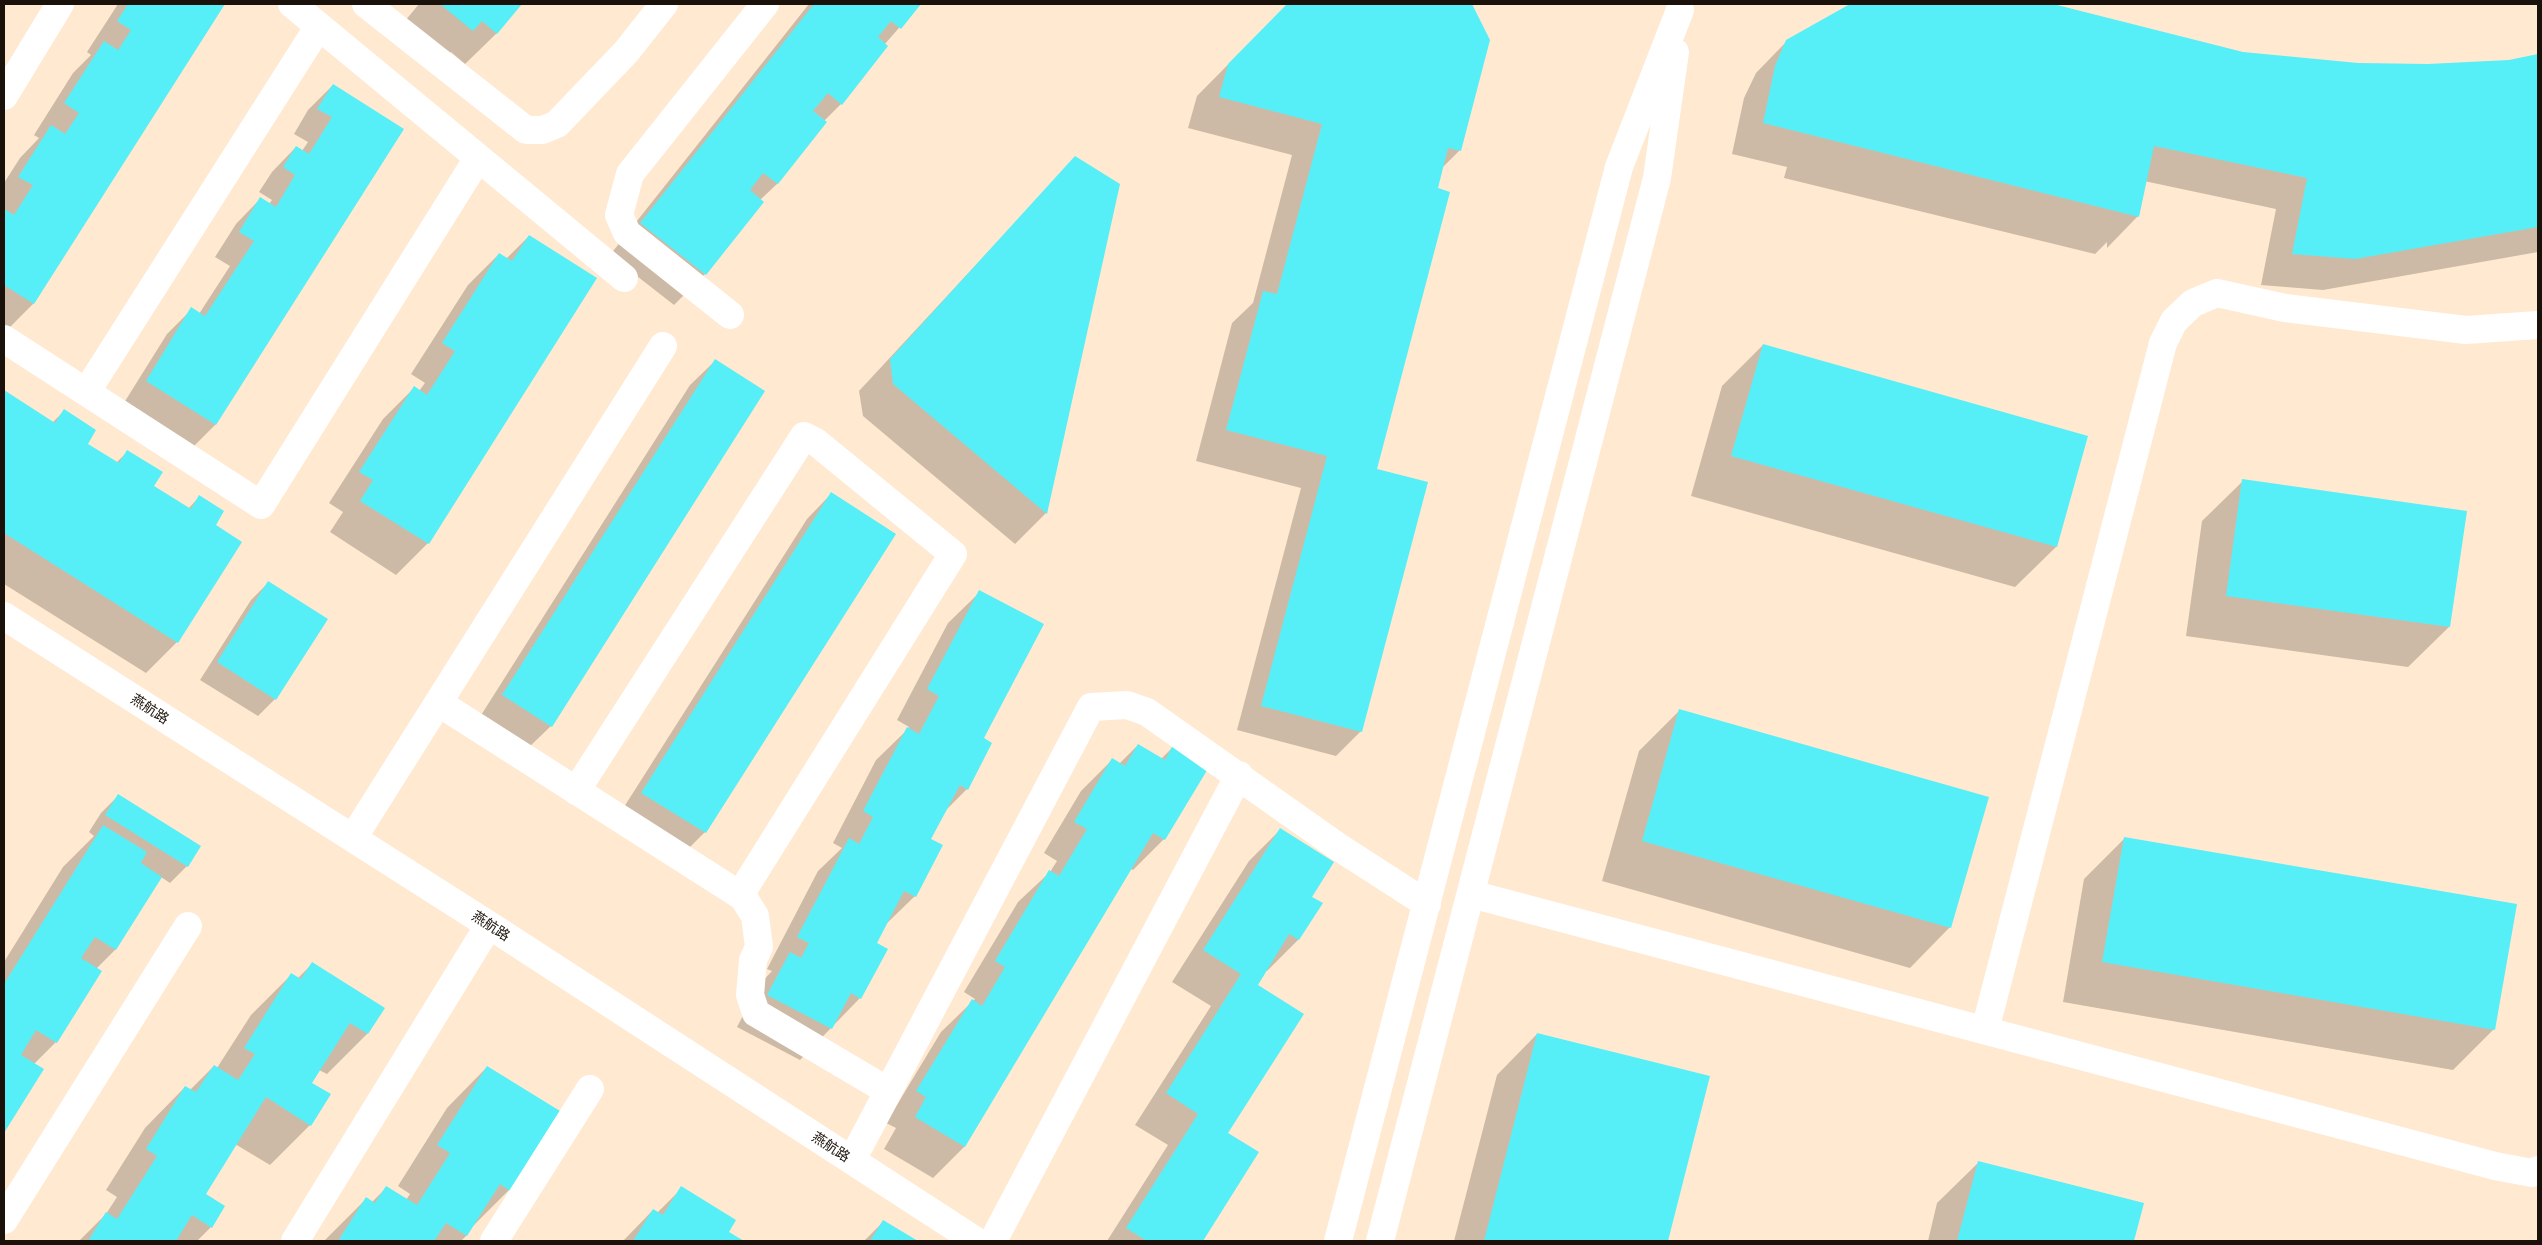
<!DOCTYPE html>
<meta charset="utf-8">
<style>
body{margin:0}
#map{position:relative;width:2542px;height:1245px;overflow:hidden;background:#ffe9d0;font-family:Barlow,sans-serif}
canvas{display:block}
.frame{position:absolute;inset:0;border:5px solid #1a120a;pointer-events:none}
</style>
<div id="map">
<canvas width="2542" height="1245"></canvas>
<div class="frame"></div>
</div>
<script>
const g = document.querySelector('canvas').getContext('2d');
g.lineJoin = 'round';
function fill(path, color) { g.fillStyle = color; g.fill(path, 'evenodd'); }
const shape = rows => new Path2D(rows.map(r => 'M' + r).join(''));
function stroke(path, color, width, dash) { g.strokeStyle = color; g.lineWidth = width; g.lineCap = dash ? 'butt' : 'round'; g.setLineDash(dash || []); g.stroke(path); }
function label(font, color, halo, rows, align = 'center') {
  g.font = font + ' Barlow,"Noto Sans SC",sans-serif'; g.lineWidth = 4.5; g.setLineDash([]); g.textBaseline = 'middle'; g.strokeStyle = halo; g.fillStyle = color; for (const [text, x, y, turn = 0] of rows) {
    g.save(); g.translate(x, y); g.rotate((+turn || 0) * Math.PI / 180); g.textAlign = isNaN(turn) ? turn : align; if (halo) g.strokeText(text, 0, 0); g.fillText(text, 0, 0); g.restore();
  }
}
fill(shape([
 [118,4,223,4,33,304,4,333,4,183,20,158,39,138,34,135,73,73,91,55,87,52],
 [419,4,520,4,497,33,465,64,451,52,441,62,400,27],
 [809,4,920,4,884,45,886,46,841,104,824,121,825,123,777,184,760,200,762,202,705,274,674,305,610,255],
 [1288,4,1471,4,1489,40,1459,151,1442,168,1376,468,1361,731,1336,756,1237,730,1301,488,1196,461,1232,323,1253,303,1292,155,1188,128,1197,96],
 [1853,4,2048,4,2243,53,2358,64,2428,65,2510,62,2538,55,2538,252,2323,290,2261,285,2276,209,2144,181,2138,216,2107,248,2107,242,2095,254,1784,178,1787,167,1732,154,1744,98,1756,73,1787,41],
 [333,85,402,129,215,425,191,449,122,406,167,334,192,309,199,314,230,266,215,257,236,224,260,199,269,204,272,200,259,192,272,172,296,147,302,151,308,142,294,134,308,110],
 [1075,158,1118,184,1046,513,1015,544,863,416,859,391],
 [529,236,595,278,428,543,396,575,330,532,343,512,329,503,383,419,414,388,419,391,425,383,411,374,468,285,499,254,506,259],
 [1763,345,2087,437,2056,547,2015,587,1691,496,1722,386],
 [715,361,551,726,526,750,478,720,690,385],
 [4,392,52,423,64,411,86,444,116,463,128,451,152,486,188,509,199,497,214,525,240,542,177,642,146,673,4,584],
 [2243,481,2449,627,2408,667,2186,636,2202,521],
 [831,494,894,534,705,832,680,857,617,818,807,519],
 [268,583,275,699,258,716,200,680,251,600],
 [980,592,983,739,967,789,944,812,930,840,915,896,884,926,875,944,860,998,800,1060,737,1027,759,985,772,971,767,969,818,871,842,848,833,843,876,760,908,729,909,727,897,720,948,623],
 [1679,711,1950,927,1910,968,1602,881,1639,751],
 [1138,745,1161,759,1173,747,1164,839,1133,870,1131,869,964,1147,933,1178,884,1149,896,1128,886,1123,941,1032,975,999,964,992,1018,902,1050,872,1057,861,1044,853,1081,791,1112,760,1119,764],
 [118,796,187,866,170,883,161,877,115,950,96,969,56,1042,34,1064,42,1069,4,1131,4,962,63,867,94,836,89,832,101,813],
 [1280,830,1311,897,1298,940,1267,971,1265,970,1256,985,1227,1134,1257,1153,1201,1241,1107,1241,1168,1145,1135,1125,1211,1006,1172,982,1249,861],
 [2125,838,2494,1029,2453,1070,2063,1002,2084,879],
 [312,964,383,1008,367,1034,327,1074,319,1070,310,1083,310,1125,270,1165,235,1144,204,1194,211,1227,197,1241,79,1241,106,1214,117,1197,106,1190,145,1128,185,1087,190,1090,214,1066,217,1068,251,1015,291,975,297,979],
 [1537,1034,1708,1077,1667,1241,1454,1241,1497,1075],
 [487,1067,509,1190,471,1228,466,1236,461,1241,324,1241,366,1199,372,1202,387,1187,406,1200,410,1194,398,1186,447,1108],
 [1978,1163,2142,1204,2132,1241,1928,1241,1937,1203],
 [682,1188,727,1232,741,1241,623,1241,653,1210,657,1213],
 [884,1221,916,1241,864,1241]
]), '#0003');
fill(shape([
 [128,4,225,4,34,304,4,285,4,209,14,215,33,185,18,177,51,125,65,134,79,113,64,103,104,41,118,50,131,30,117,21],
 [440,4,522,4,497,34,482,21,473,31],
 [814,4,921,4,901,29,891,21,878,37,888,46,842,105,828,93,813,111,827,122,778,184,763,173,750,190,764,202,706,275,640,223],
 [1287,4,1472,4,1490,40,1461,151,1448,148,1438,188,1450,192,1377,469,1428,482,1362,732,1261,706,1327,456,1226,430,1263,291,1277,294,1322,124,1219,97,1228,64],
 [1850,4,2053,4,2243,52,2358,63,2428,64,2509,60,2538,54,2538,227,2355,259,2292,254,2307,178,2154,146,2139,217,1763,123,1775,66,1786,40],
 [333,84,404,129,216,425,146,381,191,307,205,316,254,241,239,232,260,197,276,207,295,175,283,167,296,146,309,154,332,117,317,109],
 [1075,156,1120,184,1047,514,893,384,890,359],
 [529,235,597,278,429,544,360,501,373,480,359,472,414,386,427,395,455,351,442,343,499,253,512,261],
 [1763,344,2088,436,2057,547,1731,456],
 [715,359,765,391,552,727,502,695],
 [4,390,55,423,64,409,96,430,88,444,119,463,127,450,163,472,154,486,191,509,199,495,224,511,216,525,242,542,178,643,4,533],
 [2242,479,2467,511,2450,627,2226,596],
 [831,492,896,534,706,833,641,793],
 [268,581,328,619,276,700,217,662],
 [979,590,1044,624,984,738,992,743,968,790,960,785,931,839,943,845,916,897,904,891,877,943,888,949,861,999,851,993,832,1029,767,995,790,952,801,958,809,943,797,937,849,838,859,844,873,817,863,811,907,727,919,734,939,696,927,689],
 [1679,709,1989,797,1951,928,1642,841],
 [1138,744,1165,760,1173,745,1209,767,1165,840,1153,833,965,1147,915,1117,926,1097,916,1091,972,999,982,1006,1005,967,995,961,1049,870,1059,876,1087,829,1074,822,1112,758,1125,766],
 [118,794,201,846,188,867,105,815],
 [103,825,147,852,141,863,162,877,116,950,95,937,81,958,102,971,57,1043,36,1030,21,1055,44,1069,4,1133,4,984],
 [1280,828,1334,862,1312,897,1323,903,1299,940,1289,934,1258,985,1304,1014,1228,1133,1259,1152,1203,1241,1147,1241,1126,1228,1198,1114,1166,1093,1241,974,1203,950],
 [2124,837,2517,904,2495,1030,2102,962],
 [312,962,385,1008,368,1034,350,1023,312,1083,331,1094,311,1126,266,1097,206,1194,225,1206,212,1228,192,1215,176,1241,88,1241,106,1212,117,1219,157,1156,146,1149,185,1086,196,1092,214,1065,238,1080,255,1054,244,1048,291,973,301,979],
 [1537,1033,1710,1076,1668,1241,1484,1241],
 [487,1066,560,1111,510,1191,500,1184,467,1236,446,1223,434,1241,338,1241,366,1197,375,1203,386,1186,417,1205,450,1153,437,1145],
 [1978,1161,2144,1203,2134,1241,1957,1241],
 [681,1186,736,1220,729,1232,744,1241,633,1241,653,1209,663,1215],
 [883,1220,918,1241,870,1241]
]), '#56eef7');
stroke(shape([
 [292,4,624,278],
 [366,4,526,130,543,130,557,124,626,52,664,4],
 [4,96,60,4],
 [730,315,627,233,619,215,630,174,765,4],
 [4,339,261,505,478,158],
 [87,391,319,26],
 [4,616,489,925,976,1241],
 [439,703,743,897,755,916,759,947,753,960,750,995,756,1013,888,1091],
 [576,791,804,436,816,442,953,554,740,895],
 [353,838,663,346],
 [1471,894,2495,1166,2532,1173,2538,1170],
 [1985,1030,2163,343,2174,321,2193,303,2217,293,2285,308,2466,330,2538,325],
 [852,1160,1091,707,1127,705,1147,712,1337,846,1427,904],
 [4,1220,188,926],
 [295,1241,489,925],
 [494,1241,590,1089],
 [993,1241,1239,775],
 [1338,1241,1619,167,1680,10],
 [1380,1241,1657,178,1675,52]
]), '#fff', 28);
label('14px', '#1a120a', '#fff', [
 ["燕航路",150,709,33],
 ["燕航路",491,926,33],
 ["燕航路",831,1147,33]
]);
</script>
